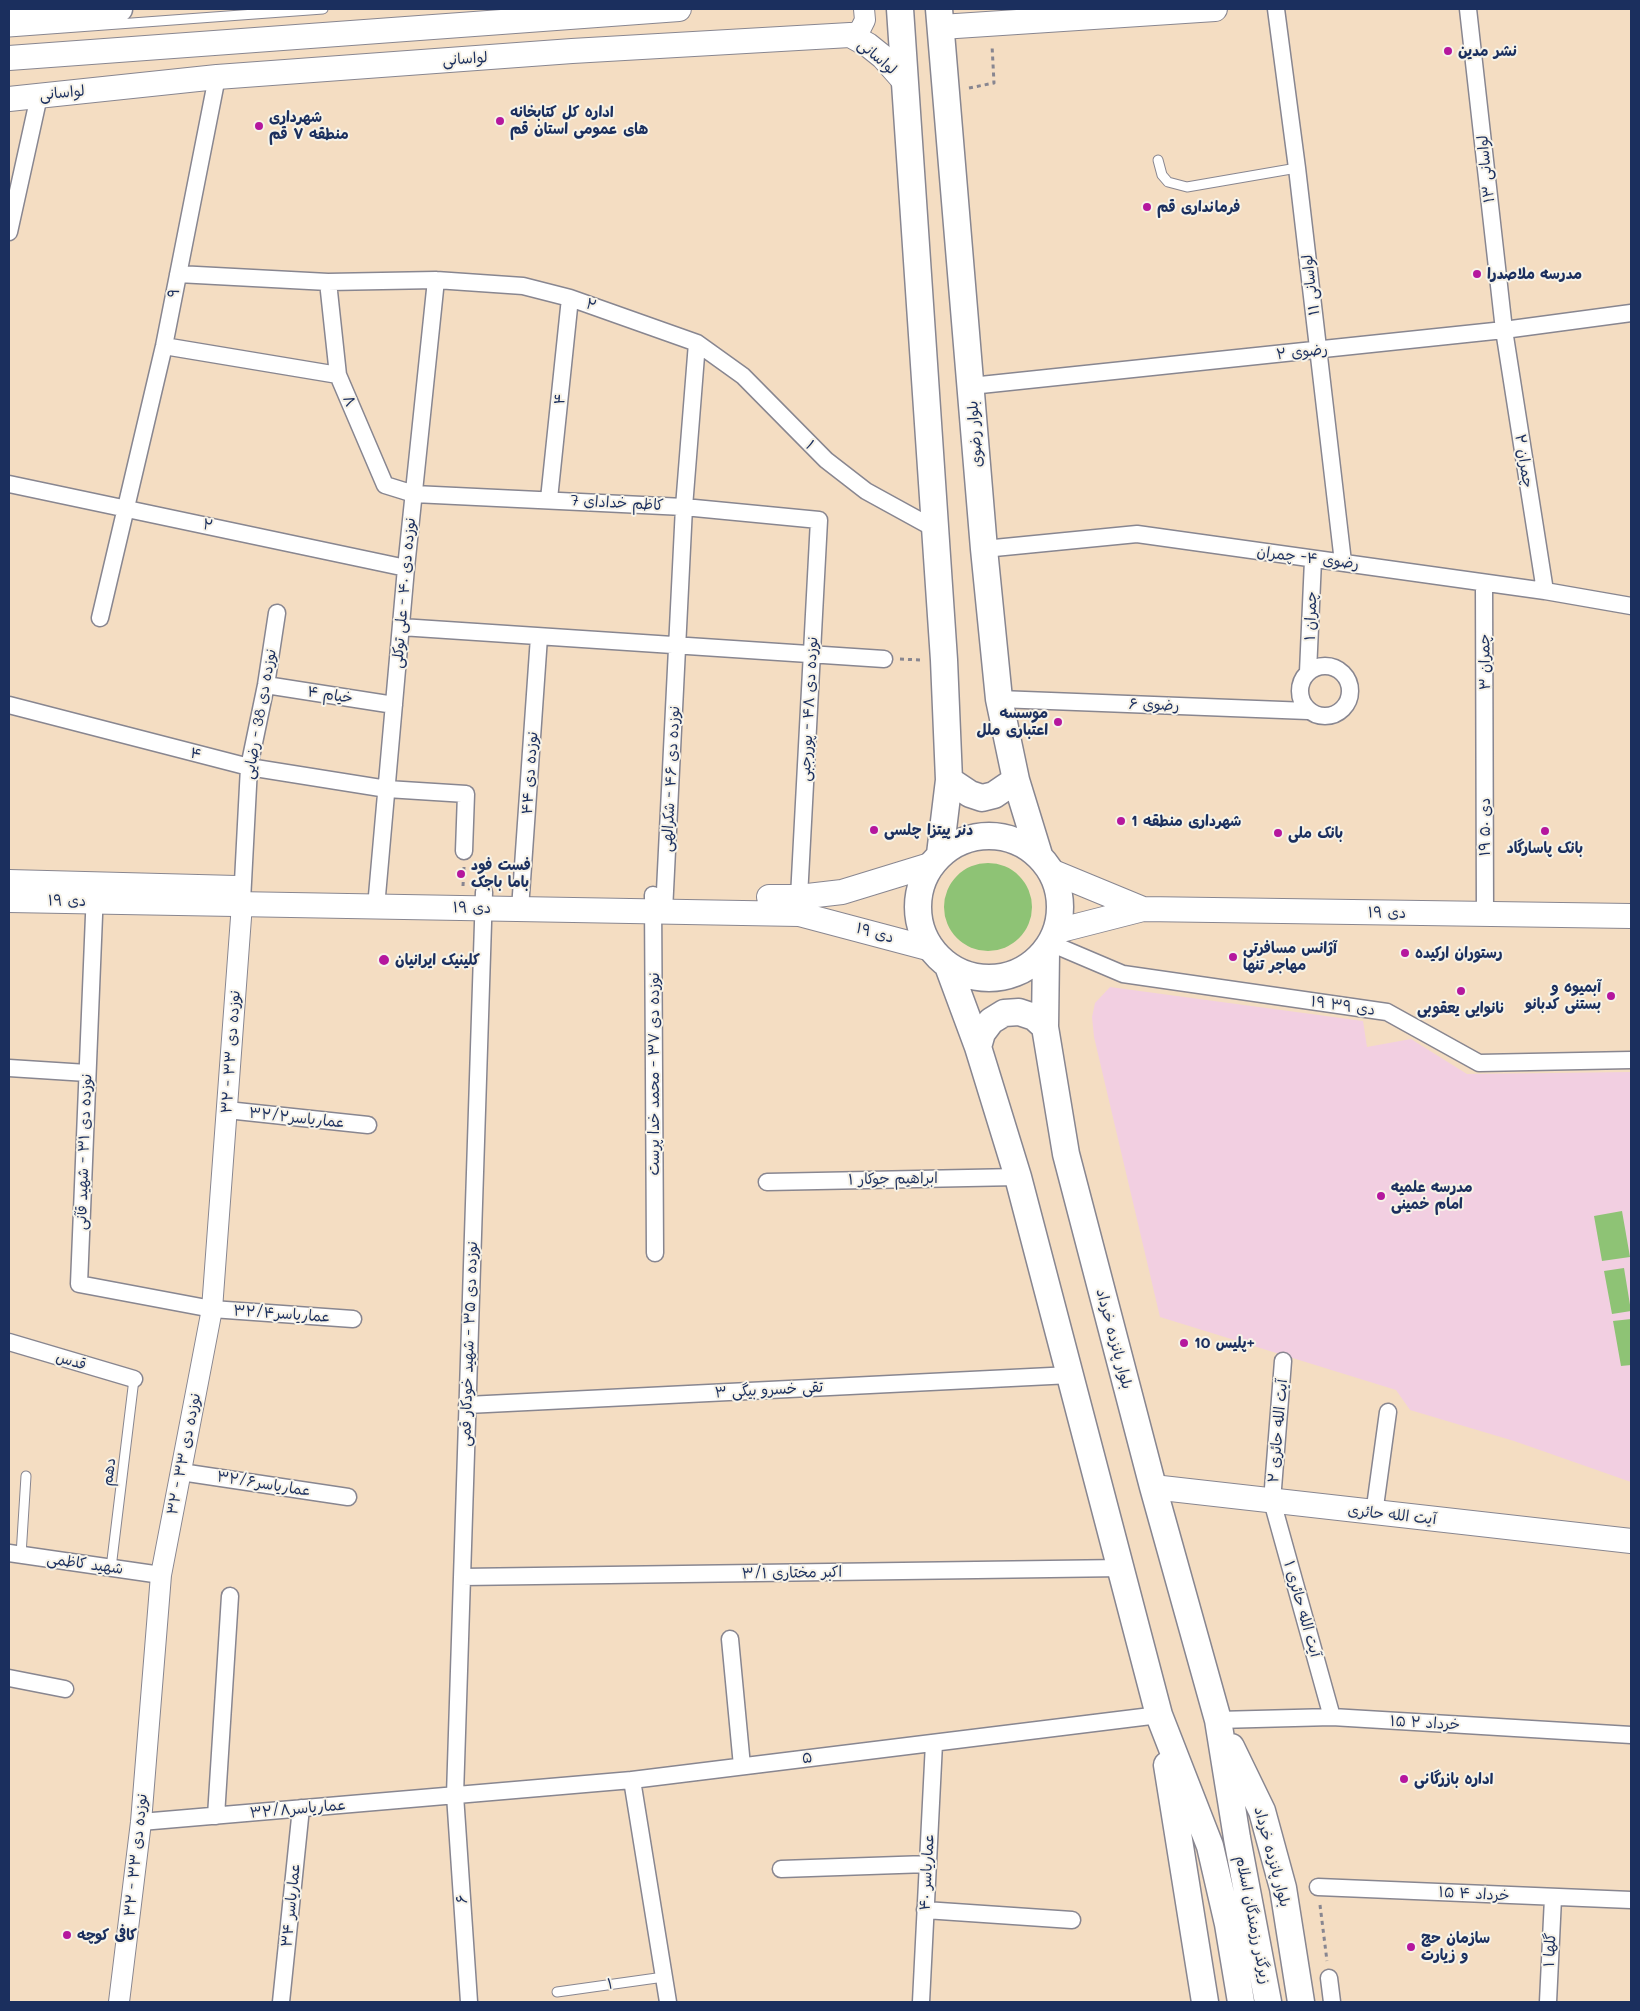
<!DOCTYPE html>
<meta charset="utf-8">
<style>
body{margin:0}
#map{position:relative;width:1640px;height:2011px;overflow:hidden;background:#f4ddc2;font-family:Mali,sans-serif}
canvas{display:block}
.frame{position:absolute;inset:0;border:10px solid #1b2f5e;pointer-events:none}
</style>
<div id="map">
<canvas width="1640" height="2011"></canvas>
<div class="frame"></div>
</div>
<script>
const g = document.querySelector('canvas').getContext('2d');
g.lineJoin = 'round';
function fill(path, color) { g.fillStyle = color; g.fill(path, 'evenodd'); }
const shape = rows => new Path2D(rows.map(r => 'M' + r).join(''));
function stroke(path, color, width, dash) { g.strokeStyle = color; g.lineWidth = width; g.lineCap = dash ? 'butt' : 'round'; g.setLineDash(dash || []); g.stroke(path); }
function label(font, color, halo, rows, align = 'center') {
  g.font = font + ' Mali,"Playpen Sans Arabic",sans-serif'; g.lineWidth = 4; g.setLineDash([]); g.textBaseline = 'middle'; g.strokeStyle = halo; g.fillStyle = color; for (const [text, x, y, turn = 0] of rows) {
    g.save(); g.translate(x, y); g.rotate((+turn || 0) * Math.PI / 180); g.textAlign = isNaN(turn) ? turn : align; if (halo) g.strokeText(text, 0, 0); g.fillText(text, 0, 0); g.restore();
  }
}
fill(shape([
 [1110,987,1363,1021,1367,1047,1411,1039,1467,1074,1631,1072,1631,1482,1514,1441,1410,1410,1396,1390,1160,1317,1094,1037,1092,1017,1095,1003]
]), '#f2cfe1');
fill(shape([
 '944 907a44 44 0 1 1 88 0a44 44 0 1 1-88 0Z',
 [1622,1211,1630,1257,1602,1261,1594,1216],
 [1624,1268,1631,1311,1612,1314,1604,1271],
 [1631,1319,1631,1365,1621,1366,1613,1321]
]), '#8ec375');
const service = shape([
 [9,32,323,9],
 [1158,160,1162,175,1168,182,1187,187,1297,168],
 [21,1555,26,1476],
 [111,1568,134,1379],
 [557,1992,664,1977]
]);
const minor = shape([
 [1276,9,1297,168,1343,562],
 [1468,9,1504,330,1545,591],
 [9,232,39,96],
 [178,274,328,282,436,280,523,286,570,298,697,343,743,376,826,460,866,491,937,530],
 [328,282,338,375,385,485,414,494,684,507,819,520,799,897],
 [164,346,338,375],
 [971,386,1504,330,1631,313],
 [9,484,406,568],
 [549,499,570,298],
 [984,549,1137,534,1545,591,1631,606],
 [1484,584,1485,915],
 [100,618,164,346,217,77],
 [401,627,884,659],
 '1300 691a25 25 0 1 1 50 0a25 25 0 1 1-50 0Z',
 [1308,672,1313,560],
 [266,685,394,705],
 [999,699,1308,711],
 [9,705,249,767,387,789,466,794,464,851],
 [95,891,79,1284,212,1309,353,1319],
 [653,895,655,1253],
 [242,901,249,767,266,685,277,613],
 [376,907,406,568,436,280],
 [520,909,539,637],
 [664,911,684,507,697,343],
 [1050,943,1123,974,1387,1012,1479,1063,1631,1060],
 [9,1068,87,1073],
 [227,1110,368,1125],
 [767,1182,1018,1177],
 [9,1342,134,1379],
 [1283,1361,1272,1501,1332,1717],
 [467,1405,1071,1375],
 [181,1472,348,1497],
 [1374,1514,1388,1412],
 [9,1553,161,1575],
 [462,1577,1123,1568],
 [730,1639,742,1766],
 [9,1678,65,1689],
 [1218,1720,1332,1717,1631,1735],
 [632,1780,668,2002],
 [216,1816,230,1596],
 [141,1822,632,1780,1159,1715],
 [781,1869,928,1864],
 [1318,1887,1631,1900],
 [925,1910,1072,1920],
 [1329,1978,1332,2002],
 [281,2002,301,1808],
 [469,2002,455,1795,484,892],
 [921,2002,934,1743],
 [1548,2002,1553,1898]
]);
const tertiary = shape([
 [850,35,860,30,865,20,864,9],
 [119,2002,141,1822,161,1575,212,1309,242,904]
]);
const secondary = shape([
 [941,27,1215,9],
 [9,58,679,9],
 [9,99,217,77,572,51,850,35,868,45,883,57,905,82],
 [1051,871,1143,909],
 [9,882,236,888],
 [769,897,799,897,842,892,930,865],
 [9,900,799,914,931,949],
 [1057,931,1143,909,1631,916],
 [1153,1487,1631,1541]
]);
const primary = shape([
 [900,9,944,660,949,780,940,854],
 [939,9,984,549,999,699,1016,780,1039,855],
 [9,16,119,9],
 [949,780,970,794,982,798,994,795,1016,780],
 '918 907a71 71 0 1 1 142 0a71 71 0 1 1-142 0Z',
 [1046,952,1045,1027,1066,1154,1153,1487,1218,1720,1237,1838,1268,2002],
 [948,966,978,1047,1018,1177,1159,1715,1210,1846,1228,1924,1241,2002],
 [978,1047,982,1033,991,1021,1004,1013,1019,1012,1034,1017,1045,1027],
 [1231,1747,1262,1811,1283,1888,1301,2002],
 [1167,1765,1205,2002]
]);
stroke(service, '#888690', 11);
stroke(minor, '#888690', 19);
stroke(tertiary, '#888690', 22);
stroke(secondary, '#888690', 26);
stroke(primary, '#888690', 29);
stroke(shape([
 [969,88,994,83,992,45],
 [900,659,921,660],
 [463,886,464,867],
 [1320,1905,1327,1961]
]), '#888690', 3, [4, 4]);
stroke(service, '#fff', 9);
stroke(minor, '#fff', 16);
stroke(tertiary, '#fff', 20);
stroke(secondary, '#fff', 24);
stroke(primary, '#fff', 26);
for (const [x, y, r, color] of [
 [1448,51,5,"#b5179e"],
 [500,121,5,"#b5179e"],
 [259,126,5,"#b5179e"],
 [1147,207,5,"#b5179e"],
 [1477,274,5,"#b5179e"],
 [1058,722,5,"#b5179e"],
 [1121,821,5,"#b5179e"],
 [874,830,5,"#b5179e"],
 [1545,831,5,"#b5179e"],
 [1278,833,5,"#b5179e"],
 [461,874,5,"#b5179e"],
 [1405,953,5,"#b5179e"],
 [1233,957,5,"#b5179e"],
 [384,960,6,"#b5179e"],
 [1461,991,5,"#b5179e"],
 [1611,996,5,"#b5179e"],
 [1381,1196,5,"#b5179e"],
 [1184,1343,5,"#b5179e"],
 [1404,1779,5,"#b5179e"],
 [67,1935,5,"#b5179e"],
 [1411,1947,5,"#b5179e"]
]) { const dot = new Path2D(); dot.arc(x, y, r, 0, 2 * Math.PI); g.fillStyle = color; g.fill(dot); stroke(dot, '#f7f3e8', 2); }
label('bold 15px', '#1b2f5e', '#f7f3e8', [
 ["نشر مدین",1458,51],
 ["اداره کل کتابخانه",510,112],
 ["های عمومی استان قم",510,129],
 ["شهرداری",269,117],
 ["منطقه ۷ قم",269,134],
 ["فرمانداری قم",1157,207],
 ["مدرسه ملاصدرا",1487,274],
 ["موسسه",1048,713,"right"],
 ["اعتباری ملل",1048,730,"right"],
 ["شهرداری منطقه 1",1131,821],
 ["دنر پیتزا چلسی",884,830],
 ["بانک ملی",1288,833],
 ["بانک پاسارگاد",1545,848,"center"],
 ["فست فود",471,865],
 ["باما باجک",471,882],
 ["آژانس مسافرتی",1243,948],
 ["مهاجر تنها",1243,965],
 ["رستوران ارکیده",1415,953],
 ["کلینیک ایرانیان",395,960],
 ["آبمیوه و",1601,987,"right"],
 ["بستنی کدبانو",1601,1004,"right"],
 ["نانوایی یعقوبی",1461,1008,"center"],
 ["مدرسه علمیه",1391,1187],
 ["امام خمینی",1391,1204],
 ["پلیس 10+",1194,1343],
 ["اداره بازرگانی",1414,1779],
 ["کافی کوچه",77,1935],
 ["سازمان حج",1421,1938],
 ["و زیارت",1421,1955]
], 'left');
label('15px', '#1b2f5e', '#f7f3e8', [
 ["لواسانی",877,57,40],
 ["لواسانی",465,59,-4],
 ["لواسانی",62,93,-6],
 ["لواسانی ۱۳",1486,169,-96],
 ["لواسانی ۱۱",1311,285,-97],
 ["۹",174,293,-79],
 ["۲",591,305,20],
 ["رضوی ۲",1302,352,-6],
 ["۴",560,399,-84],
 ["۸",349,401,67],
 ["بلوار رضوی",975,434,-94],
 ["۱",810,445,46],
 ["چمران ۲",1524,461,81],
 ["7 کاظم خدادای",617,503,3],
 ["۲",208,525,12],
 ["رضوی ۴- چمران",1308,558,7],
 ["نوزده دی ۴۰ - علی توکلی",404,593,-85],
 ["چمران ۱",1311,616,-88],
 ["چمران ۳",1485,662,-91],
 ["۴ خیام",330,695,9],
 ["رضوی ۶",1154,705,2],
 ["نوزده دی ۴۸ - پوررجبی",809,709,-87],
 ["نوزده دی 38 - رضایی",260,714,-80],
 ["۴",196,754,15],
 ["نوزده دی ۴۴",530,773,-86],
 ["نوزده دی ۴۶ - شکرالهی",671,779,-87],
 ["۱۹ دی ۵۰",1485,827,-90],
 ["۱۹ دی",67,901,1],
 ["۱۹ دی",472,908,1],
 ["۱۹ دی",1387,913,1],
 ["۱۹ دی",875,933,16],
 ["۱۹ دی ۳۹",1343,1006,8],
 ["۳۲ - نوزده دی ۳۳",231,1052,-86],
 ["نوزده دی ۳۷ - محمد خدا پرست",654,1074,-90],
 ["عماریاسر۳۲/۲",297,1118,6],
 ["نوزده دی ۳۱ - شهید قآنی",84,1152,-88],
 ["۱ ابراهیم جوکار",893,1179,-1],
 ["عماریاسر۳۲/۴",282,1314,4],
 ["بلوار پانزده خرداد",1114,1339,75],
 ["نوزده دی ۳۵ - شهید خودکار قمی",469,1344,-88],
 ["قدس",71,1361,17],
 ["۳ تقی خسرو بیگی",769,1390,-3],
 ["آیت الله حائری ۲",1278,1431,-85],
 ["۳۲ - نوزده دی ۳۳",184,1454,-79],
 ["دهم",109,1472,-83],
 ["عماریاسر۳۲/۶",264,1484,9],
 ["آیت الله حائری",1392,1515,6],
 ["شهید کاظمی",85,1564,8],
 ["۳/۱ اکبر مختاری",792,1573,-1],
 ["آیت الله حائری ۱",1302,1609,74],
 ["۱۵ خرداد ۲",1425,1723,3],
 ["۵",807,1758,-7],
 ["عماریاسر۳۲/۸",298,1809,-5],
 ["۳۲ - نوزده دی ۳۳",136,1855,-84],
 ["بلوار پانزده خرداد",1272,1857,75],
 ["عماریاسر ۴۰",927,1872,-87],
 ["۱۵ خرداد ۴",1474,1894,3],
 ["۶",462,1899,-94],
 ["عماریاسر ۳۴",291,1905,-84],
 ["زیرگذر رزمندگان اسلام",1253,1920,79],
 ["گلها ۱",1550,1950,-87],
 ["۱",610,1984,-8]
]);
</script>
